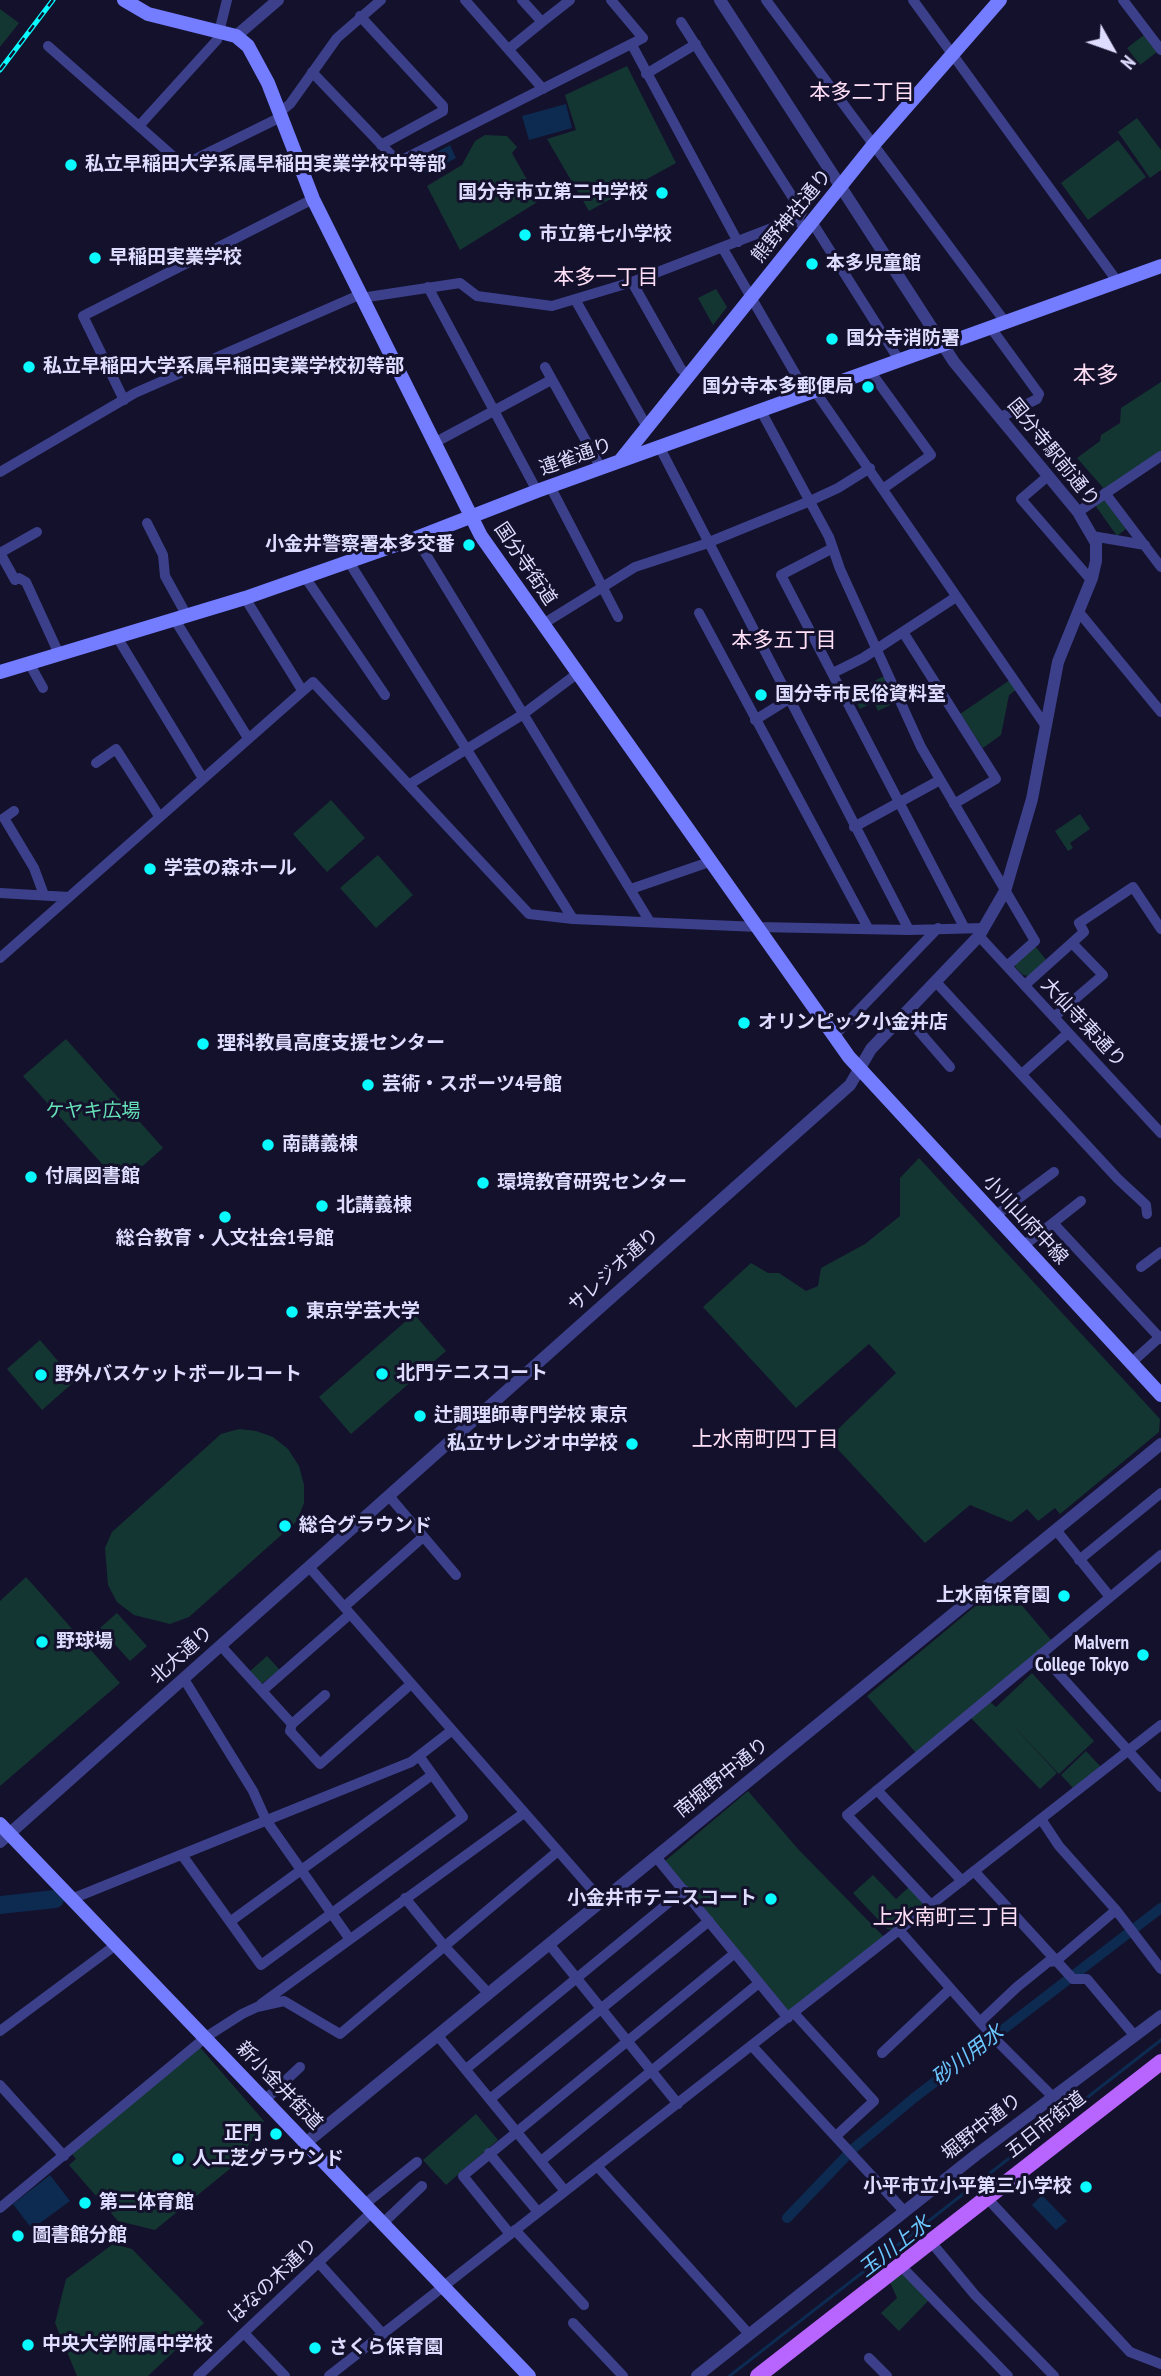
<!DOCTYPE html>
<meta charset="utf-8">
<style>
body{margin:0}
#map{position:relative;width:1161px;height:2376px;overflow:hidden;background:#14112c;font-family:"PT Sans Narrow",sans-serif}
canvas{display:block}
.north{position:absolute;left:1077px;top:14px;width:70px;height:70px;-webkit-text-stroke:5px #14112c;paint-order:stroke;rotate:130deg;font-size:19px;font-weight:700;line-height:28px;text-align:center;color:#deddff}
.north::after{content:'';display:block;margin:auto;width:24px;height:32px;background:#deddff;clip-path:polygon(50% 0,100% 100%,50% 72%,0 100%)}
</style>
<div id="map">
<canvas width="1161" height="2376"></canvas>
<div class="north">N</div>
</div>
<script>
const g = document.querySelector('canvas').getContext('2d');
g.lineJoin = 'round';
function fill(path, color) { g.fillStyle = color; g.fill(path, 'evenodd'); }
const shape = rows => new Path2D(rows.map(r => 'M' + r).join(''));
function stroke(path, color, width, dash) { g.strokeStyle = color; g.lineWidth = width; g.lineCap = dash ? 'butt' : 'round'; g.setLineDash(dash || []); g.stroke(path); }
function label(font, color, halo, rows, align = 'center') {
  g.font = font + ' "PT Sans Narrow","Noto Sans JP",sans-serif'; g.lineWidth = 6; g.setLineDash([]); g.textBaseline = 'middle'; g.strokeStyle = halo; g.fillStyle = color; for (const [text, x, y, turn = 0] of rows) {
    g.save(); g.translate(x, y); g.rotate((+turn || 0) * Math.PI / 180); g.textAlign = isNaN(turn) ? turn : align; if (halo) g.strokeText(text, 0, 0); g.fillText(text, 0, 0); g.restore();
  }
}
fill(shape([
 [0,9,19,23,0,47],
 [1144,35,1157,52,1140,65,1127,48],
 [627,66,676,163,589,211,547,139,576,130,565,95],
 [1137,118,1161,150,1161,170,1150,178,1118,132],
 [485,135,507,136,517,147,512,153,539,201,460,250,427,186,462,165,475,141],
 [1118,140,1146,177,1088,220,1061,183],
 [716,289,727,307,713,325,698,298],
 [1161,382,1161,452,1106,491,1077,458,1100,441,1101,435,1120,423,1121,408],
 [1105,499,1126,529,1117,536,1095,505],
 [884,676,896,702,878,711,874,702,860,709,851,693],
 [1010,680,1016,690,1009,695,1001,735,983,748,960,714],
 [331,800,365,838,327,872,293,834],
 [1080,814,1090,829,1070,843,1073,848,1068,851,1055,831],
 [378,855,413,895,376,928,340,888],
 [1035,946,1047,961,1029,976,1023,975,1015,967,1016,962],
 [66,1039,163,1148,121,1185,23,1076],
 [919,1158,1160,1419,1159,1432,1060,1514,1055,1508,1038,1521,1027,1509,1011,1522,970,1505,925,1543,832,1443,835,1432,896,1373,869,1344,796,1408,703,1307,751,1263,768,1273,779,1273,806,1291,818,1286,821,1268,865,1244,900,1216,900,1178],
 [414,1314,446,1351,351,1434,319,1397],
 [40,1340,75,1381,42,1410,7,1369],
 [239,1429,256,1431,273,1437,288,1449,299,1466,304,1485,304,1503,297,1521,189,1617,170,1624,134,1615,117,1602,108,1585,105,1548,112,1532,221,1434],
 [26,1577,120,1683,0,1786,0,1601],
 [1003,1583,1052,1641,916,1753,867,1696],
 [117,1613,147,1646,130,1661,100,1628],
 [267,1656,280,1670,260,1685,249,1672],
 [1032,1673,1094,1741,1059,1774,1008,1720,1057,1773,1040,1789,970,1717,989,1701,996,1707],
 [1086,1751,1101,1767,1073,1788,1061,1775],
 [748,1791,798,1849,885,1938,789,2013,665,1861],
 [873,1875,896,1899,909,1887,923,1902,922,1907,893,1930,887,1929,853,1893],
 [198,2045,264,2121,237,2163,155,2230,118,2221,69,2165,76,2159,72,2154],
 [476,2114,498,2140,446,2185,423,2160],
 [113,2244,132,2249,204,2323,148,2376,77,2376,55,2323,66,2279],
 [899,2274,905,2275,929,2300,899,2331,881,2313,897,2298,889,2280]
]), '#143632');
fill(shape([
 [566,104,572,128,529,140,522,116],
 [450,145,456,158,426,174,420,161],
 [1161,2038,1161,2042,732,2376,727,2376],
 [50,2175,70,2201,32,2229,13,2204],
 [1042,2195,1067,2221,1056,2230,1032,2205]
]), '#0d2b50');
stroke(shape([
 [787,2218,854,2148,914,2098,1161,1908]
]), '#0d2b50', 10);
stroke(shape([
 [0,1905,55,1899]
]), '#0d2b50', 18);
stroke(shape([
 [465,0,543,89],
 [522,0,542,22,570,0],
 [766,0,1006,323],
 [913,0,1117,281],
 [1123,0,1161,50],
 [360,16,443,106,443,111,381,145],
 [681,22,802,212,797,221],
 [632,45,738,242],
 [48,46,183,165,281,117],
 [510,48,542,22],
 [312,72,398,162,643,38,611,0],
 [646,74,696,44],
 [279,113,290,104,337,38,381,0],
 [139,126,217,40,227,0],
 [812,222,899,360],
 [722,247,807,394],
 [632,282,681,369,688,375],
 [428,287,537,491],
 [361,298,460,283,477,296,552,306,632,282,790,221,797,221,807,228],
 [576,301,647,427],
 [991,328,1039,394,1037,399,1001,417],
 [545,367,601,468],
 [870,371,931,455,884,488],
 [815,391,1045,725],
 [124,400,83,316,313,199],
 [761,411,829,537,840,569,921,747,1035,941,1007,966],
 [436,442,551,380],
 [660,448,909,930],
 [0,472,135,393,359,295],
 [1048,476,1021,499,1091,580],
 [550,486,618,617],
 [1105,493,1161,567],
 [1078,512,1161,456],
 [147,523,163,555,165,576,187,616],
 [37,532,0,553,15,580,19,578,26,582,59,654],
 [1092,536,1145,545],
 [416,538,650,922],
 [833,548,781,575,964,927],
 [349,562,573,919],
 [305,577,385,695],
 [245,598,302,690],
 [1078,611,1161,712],
 [699,613,868,928],
 [175,620,248,738],
 [543,624,635,567,702,545,810,501,838,488,870,468],
 [903,632,996,779,954,804],
 [117,637,202,777],
 [29,663,43,688],
 [833,673,863,658,956,597],
 [755,720,789,699],
 [96,763,116,749,159,816],
 [410,784,522,715,578,673],
 [14,811,4,818,34,868,44,895],
 [854,827,940,780],
 [631,889,712,861],
 [0,893,69,897],
 [979,936,1161,1133],
 [0,958,313,682,529,914,573,919,758,927,909,930,984,928],
 [936,982,1118,1179,1146,1205,1147,1214],
 [1025,985,1084,932,1079,923,1133,887,1161,929],
 [904,1014,950,1067],
 [1054,1017,1103,975,1072,943],
 [834,1036,938,928],
 [1023,1073,1068,1033],
 [995,1216,1054,1172],
 [1053,1223,1081,1201],
 [1023,1246,1053,1223,1161,1339],
 [1141,1267,1161,1252],
 [1131,1363,1161,1336],
 [389,1496,456,1575],
 [1056,1530,1110,1597],
 [1079,1560,1161,1493],
 [310,1568,602,1901],
 [344,1607,423,1537],
 [221,1646,292,1724,290,1731,320,1764,411,1684],
 [1041,1654,1161,1787],
 [184,1679,253,1791,266,1820,349,1938],
 [262,1691,350,1614],
 [292,1724,325,1695],
 [877,1790,962,1881],
 [1041,1819,1059,1846,1116,1910,1161,1969],
 [182,1855,261,1965,463,1817,419,1756],
 [656,1857,788,2018],
 [974,1871,1073,1979,1087,1979,1134,2035],
 [74,1898,411,1762,451,1731],
 [405,1898,445,1947,489,1994],
 [931,1905,847,1815,1161,1555],
 [231,1921,432,1775],
 [899,1930,996,2040,1053,2097],
 [549,1944,678,2104],
 [261,2004,524,1813],
 [794,2013,874,2101,836,2136],
 [980,2022,1017,1987,1048,1962,1056,1961,1116,1910],
 [0,2031,117,1944],
 [438,2036,565,2191],
 [752,2046,905,2212],
 [882,2053,950,1989],
 [466,2069,684,1890],
 [0,2085,64,2156],
 [266,2099,300,2067],
 [490,2099,709,1921],
 [489,2153,538,2212],
 [541,2161,759,1983],
 [597,2166,749,2334],
 [987,2198,1130,2352,1161,2364],
 [365,2204,417,2162],
 [0,2208,206,2037,242,2014,257,2007,284,2001,340,2034,558,1851],
 [383,2223,422,2186],
 [515,2230,584,2305],
 [510,2234,463,2176,735,1953],
 [931,2242,975,2295,1054,2376],
 [318,2262,383,2334],
 [901,2266,1008,2376],
 [573,2323,623,2376],
 [244,2333,285,2376],
 [869,2358,887,2376],
 [198,2376,372,2212],
 [329,2376,1161,1725]
]), '#3c408b', 10);
stroke(shape([
 [236,36,278,0],
 [0,1842,850,1085,871,1049,979,936,1005,891,1032,799,1058,662,1092,578,1096,561,1096,543,1078,512,954,362,720,0],
 [307,2142,1161,1444],
 [697,2376,976,2155,1161,2016]
]), '#3c408b', 12);
stroke(shape([
 [124,0,148,14,236,36,248,46,268,83,313,199,481,536,849,1057,1161,1395],
 [620,461,875,143,1000,0],
 [0,672,245,598,416,538,537,491,1161,266],
 [0,1824,529,2376]
]), '#747cff', 14);
stroke(shape([
 [758,2376,1161,2062]
]), '#b864ff', 16);
const rail = shape([
 [0,70,53,0]
]);
stroke(rail, '#09fbff', 5);
stroke(rail, '#14112c', 2.5, [8]);
for (const [x, y, r, color] of [
 [71,165,7,"#09fbff"],
 [662,193,7,"#09fbff"],
 [525,235,7,"#09fbff"],
 [95,258,7,"#09fbff"],
 [812,264,7,"#09fbff"],
 [832,339,7,"#09fbff"],
 [29,367,7,"#09fbff"],
 [868,387,7,"#09fbff"],
 [469,545,7,"#09fbff"],
 [761,695,7,"#09fbff"],
 [150,869,7,"#09fbff"],
 [744,1023,7,"#09fbff"],
 [203,1044,7,"#09fbff"],
 [368,1085,7,"#09fbff"],
 [268,1145,7,"#09fbff"],
 [31,1177,7,"#09fbff"],
 [483,1183,7,"#09fbff"],
 [322,1206,7,"#09fbff"],
 [225,1217,7,"#09fbff"],
 [292,1312,7,"#09fbff"],
 [382,1374,7,"#09fbff"],
 [41,1375,7,"#09fbff"],
 [420,1416,7,"#09fbff"],
 [632,1444,7,"#09fbff"],
 [285,1526,7,"#09fbff"],
 [1064,1596,7,"#09fbff"],
 [42,1642,7,"#09fbff"],
 [1143,1655,7,"#09fbff"],
 [771,1899,7,"#09fbff"],
 [276,2134,7,"#09fbff"],
 [178,2159,7,"#09fbff"],
 [1086,2187,7,"#09fbff"],
 [85,2203,7,"#09fbff"],
 [18,2236,7,"#09fbff"],
 [28,2345,7,"#09fbff"],
 [315,2348,7,"#09fbff"]
]) { const dot = new Path2D(); dot.arc(x, y, r, 0, 2 * Math.PI); g.fillStyle = color; g.fill(dot); stroke(dot, '#14112c', 2.5); }
label('bold 19px', '#deddff', '#14112c', [
 ["私立早稲田大学系属早稲田実業学校中等部",85,165],
 ["国分寺市立第二中学校",648,193,"right"],
 ["市立第七小学校",539,235],
 ["早稲田実業学校",109,258],
 ["本多児童館",826,264],
 ["国分寺消防署",846,339],
 ["私立早稲田大学系属早稲田実業学校初等部",43,367],
 ["国分寺本多郵便局",854,387,"right"],
 ["小金井警察署本多交番",455,545,"right"],
 ["国分寺市民俗資料室",775,695],
 ["学芸の森ホール",164,869],
 ["オリンピック小金井店",758,1023],
 ["理科教員高度支援センター",217,1044],
 ["芸術・スポーツ4号館",382,1085],
 ["南講義棟",282,1145],
 ["付属図書館",45,1177],
 ["環境教育研究センター",497,1183],
 ["北講義棟",336,1206],
 ["総合教育・人文社会1号館",225,1239,"center"],
 ["東京学芸大学",306,1312],
 ["北門テニスコート",396,1374],
 ["野外バスケットボールコート",55,1375],
 ["辻調理師専門学校 東京",434,1416],
 ["私立サレジオ中学校",618,1444,"right"],
 ["総合グラウンド",299,1526],
 ["上水南保育園",1050,1596,"right"],
 ["野球場",56,1642],
 ["Malvern",1129,1644,"right"],
 ["College Tokyo",1129,1666,"right"],
 ["小金井市テニスコート",757,1899,"right"],
 ["正門",262,2134,"right"],
 ["人工芝グラウンド",192,2159],
 ["小平市立小平第三小学校",1072,2187,"right"],
 ["第二体育館",99,2203],
 ["圖書館分館",32,2236],
 ["中央大学附属中学校",42,2345],
 ["さくら保育園",329,2348]
], 'left');
label('19px', '#deddff', '#14112c', [
 ["熊野神社通り",792,216,-51],
 ["国分寺駅前通り",1053,453,51],
 ["連雀通り",576,457,-20],
 ["国分寺街道",525,564,56],
 ["大仙寺東通り",1083,1023,47],
 ["小川山府中線",1025,1220,47],
 ["サレジオ通り",614,1270,-42],
 ["北大通り",182,1655,-42],
 ["南堀野中通り",722,1778,-39],
 ["新小金井街道",279,2086,46],
 ["五日市街道",1046,2125,-38],
 ["堀野中通り",982,2127,-38],
 ["はなの木通り",273,2281,-43]
]);
label('19px', '#66e2b8', '#14112c', [
 ["ケヤキ広場",93,1112]
]);
label('21px', '#ffdff6', '#14112c', [
 ["本多二丁目",862,93],
 ["本多一丁目",606,278],
 ["本多五丁目",784,641],
 ["上水南町四丁目",765,1440],
 ["上水南町三丁目",946,1918]
]);
label('italic 21px', '#6bc7ff', '#14112c', [
 ["砂川用水",968,2056,-38],
 ["玉川上水",895,2247,-38]
]);
label('23px', '#ffdff6', '#14112c', [
 ["本多",1096,376]
]);
</script>
